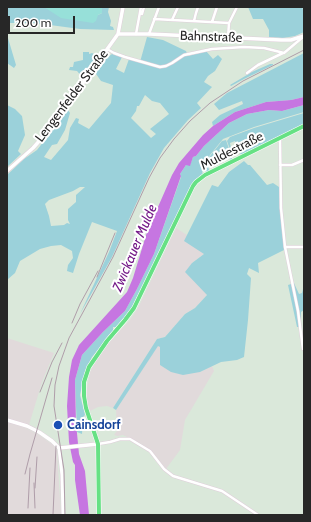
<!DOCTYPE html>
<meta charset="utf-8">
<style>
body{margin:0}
#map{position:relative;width:311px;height:522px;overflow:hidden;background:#dae8da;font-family:Cabin,sans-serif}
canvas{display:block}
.frame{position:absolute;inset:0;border:8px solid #272727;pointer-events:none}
.scale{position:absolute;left:8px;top:16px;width:67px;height:18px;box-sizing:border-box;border:2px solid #272727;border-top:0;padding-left:5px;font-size:12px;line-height:14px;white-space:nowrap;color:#272727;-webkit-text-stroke:3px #fff;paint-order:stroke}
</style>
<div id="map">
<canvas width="311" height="522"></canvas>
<div class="frame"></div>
<div class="scale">200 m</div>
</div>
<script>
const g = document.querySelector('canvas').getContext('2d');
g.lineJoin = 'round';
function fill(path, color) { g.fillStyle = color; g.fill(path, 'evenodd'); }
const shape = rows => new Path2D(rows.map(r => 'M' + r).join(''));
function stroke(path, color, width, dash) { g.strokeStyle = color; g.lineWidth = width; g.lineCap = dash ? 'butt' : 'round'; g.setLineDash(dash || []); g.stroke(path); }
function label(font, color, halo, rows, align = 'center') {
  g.font = font + ' Cabin,sans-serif'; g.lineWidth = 4; g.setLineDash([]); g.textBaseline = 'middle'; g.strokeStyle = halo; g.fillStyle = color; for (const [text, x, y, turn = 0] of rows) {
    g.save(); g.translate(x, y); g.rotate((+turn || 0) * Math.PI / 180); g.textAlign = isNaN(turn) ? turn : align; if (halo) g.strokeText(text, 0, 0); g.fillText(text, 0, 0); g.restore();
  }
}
fill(shape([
 [176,228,187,235,186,237,204,254,192,263,207,295,195,308,185,314,165,337,157,339,113,408,107,406,98,407,90,411,87,404,86,394,90,372,97,358,108,343,130,320,138,308],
 [7,338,54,353,42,382,29,425,7,418],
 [158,345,160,347,160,365,200,372,212,366,214,371,185,420,180,450,166,469,152,452,142,444,123,435,118,436,114,435,117,431,116,410],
 [7,422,25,428,39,435,53,445,57,451,61,515,7,515]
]), '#e1dadb');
fill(shape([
 [7,7,76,7,98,15,102,13,102,7,109,7,108,12,111,21,110,26,113,27,114,30,80,29,35,23,9,23,8,27,8,38,16,65,14,68,7,63],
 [248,7,302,7,304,12,304,32,295,36,283,38,269,37,269,30,263,19,253,19],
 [147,37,163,40,186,51,188,56,206,51,213,59,218,55,222,59,215,71,208,76,204,82,212,87,197,103,201,108,188,120,164,148,150,173,112,257,80,314,109,252,117,231,92,222,79,254,73,273,67,271,68,265,73,258,72,251,61,245,51,246,40,249,20,261,15,273,7,280,7,175,24,159,37,150,68,110,70,113,65,130,57,144,52,145,44,157,51,160,68,140,70,128,76,118,79,119,78,123,89,129,111,103,113,85,101,81,94,71,101,62,112,54,122,57,116,69,124,73,129,59,140,62],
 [145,95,152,101,160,103,169,114,150,129,156,134,151,138,131,118,136,111,137,106,139,106],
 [80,187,85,187,76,195,76,202,68,209,68,220,70,224,67,223,64,225,51,226,49,216,45,204,49,200,73,191],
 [83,52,89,52,89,54,92,53,96,55,96,59,83,78,77,71,69,70,70,67,73,67,74,62,83,60],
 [304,53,304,97,291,100,266,102,235,112,213,126,212,122,220,115,243,104,242,101,219,110,214,104,227,93],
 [270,64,273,64,273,65,244,79,231,86,230,85,252,72],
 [7,105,15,109,22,116,25,135,18,151,21,154,7,167],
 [304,105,304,112,254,127,223,139,210,155,203,167,204,171,202,172,203,174,195,181,132,307,119,325,116,327,113,327,113,331,92,357,85,371,80,395,85,415,83,417,82,434,77,432,75,380,82,355,103,332,125,311,137,289,154,254,181,177,180,174,186,165,190,165,193,157,196,156,204,146,229,123,247,114,269,110,282,111],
 [304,113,304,124,241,155,235,141,230,143,233,158,227,141,230,137,254,128],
 [226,140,232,158,232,160,231,161,230,159,230,154,221,151,217,152,215,154,218,159,216,160,213,159,208,167,209,170,212,170,206,172,204,167,207,160,222,141],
 [244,161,248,165,250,165,267,185,273,183,279,187,284,250,258,263,259,273,249,268,247,274,251,278,248,320,244,357,237,360,221,362,200,372,183,375,171,372,160,365,160,347,158,346,116,410,113,408,157,339,165,337,185,314,195,308,207,295,185,272,192,263,204,254,184,241,212,185,218,187,229,172],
 [294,283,299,294,302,293,304,285,304,310,301,312,301,327,297,327,288,285]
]), '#9bd1da');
fill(shape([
 [44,7,102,7,102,13,98,15,96,21,93,23,61,18]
]), '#97e0d9');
fill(shape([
 [304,97,304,105,282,111,269,110,247,114,229,123,204,146,196,156,193,157,190,166,186,165,180,174,181,176,154,254,137,289,125,311,103,332,82,355,75,380,76,423,79,454,85,471,89,515,80,515,75,480,75,465,73,462,69,442,67,406,69,377,72,360,79,345,127,292,133,278,147,232,172,175,179,163,203,135,213,126,235,112,266,102,291,100]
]), '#c676e1');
const minor = shape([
 [142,14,144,7],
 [154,19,229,23],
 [172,20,178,7],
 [194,21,196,13,198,7],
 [212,22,217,7],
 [136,34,141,7],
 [149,34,159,7],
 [228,37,229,23,237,7],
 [107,49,114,53,125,57,160,67,166,66,172,63,184,55,212,49,244,47,264,48,284,53,303,37],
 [247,73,258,65,283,53],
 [280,138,281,208,285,247,298,311,303,349],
 [280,165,292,165,304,160],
 [285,247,304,247],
 [98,444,110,442,120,439,130,439,150,451,164,469,173,476,222,491,258,515]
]);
const tertiary = shape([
 [59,448,62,475,63,515]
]);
const secondary = shape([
 [118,34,149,34,281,40,291,40,304,36],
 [7,171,33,148,50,129,118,34,123,7],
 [7,420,27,426,39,432,52,441,59,448,98,444]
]);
const primary = shape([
 [99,515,98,444,86,408,84,396,84,382,89,367,107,341,125,320,134,308,193,186,196,182,205,175,304,126]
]);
stroke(minor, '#dfcfda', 3.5);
stroke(tertiary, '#dfcfda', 4);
stroke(secondary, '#dfcfda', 4.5);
stroke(primary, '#fff', 5);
stroke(minor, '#fff', 2.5);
stroke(tertiary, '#fff', 3);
stroke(secondary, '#fff', 3.5);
stroke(primary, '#66e184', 4);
stroke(shape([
 [97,277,115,233],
 [72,323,80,304,98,271],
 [40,392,52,362,62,343],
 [25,474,30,454,52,378],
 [34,483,35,508],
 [35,488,37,457],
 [28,508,30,468],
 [53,515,56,446],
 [65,515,64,470,54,406,55,385,59,366,69,338,113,257,149,178,160,158,174,139,190,121,210,103,243,81,304,50]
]), '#af9da9', 1);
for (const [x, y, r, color] of [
 [58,425,5,"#1a4fb4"]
]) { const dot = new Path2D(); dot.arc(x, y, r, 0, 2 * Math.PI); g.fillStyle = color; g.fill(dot); stroke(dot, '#fff', 1.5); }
label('13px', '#272727', '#fff', [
 ["Bahnstraße",211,37,2],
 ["Lengenfelder Straße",72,96,-53],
 ["Muldestraße",232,151,-27]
]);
label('bold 13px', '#164399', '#fff', [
 ["Cainsdorf",67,425]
], 'left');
label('italic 14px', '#741a88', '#fff', [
 ["Zwickauer Mulde",135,248,-67]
]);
</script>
